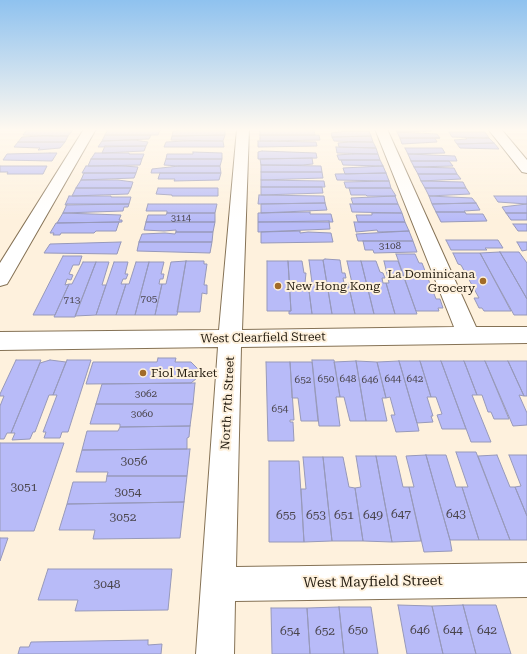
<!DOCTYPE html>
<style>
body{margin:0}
canvas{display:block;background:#fef1dd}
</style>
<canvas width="527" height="654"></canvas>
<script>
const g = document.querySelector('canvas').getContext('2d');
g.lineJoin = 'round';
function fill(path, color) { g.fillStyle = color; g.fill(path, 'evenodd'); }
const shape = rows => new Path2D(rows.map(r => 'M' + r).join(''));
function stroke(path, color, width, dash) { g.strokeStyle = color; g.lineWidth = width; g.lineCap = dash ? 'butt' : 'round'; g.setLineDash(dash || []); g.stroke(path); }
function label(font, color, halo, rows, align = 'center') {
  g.font = font + ' "Roboto Serif",serif'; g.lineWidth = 4; g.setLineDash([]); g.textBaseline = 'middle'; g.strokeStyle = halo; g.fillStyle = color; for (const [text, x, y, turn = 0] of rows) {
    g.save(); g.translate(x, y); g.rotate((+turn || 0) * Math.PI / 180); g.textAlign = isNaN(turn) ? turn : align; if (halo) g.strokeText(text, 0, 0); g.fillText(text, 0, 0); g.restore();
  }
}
const building = shape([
 [28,129,73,129,27,130,28,129],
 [108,129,140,129,160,130,158,135,105,135,108,129],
 [260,129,314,130,315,135,260,135,260,129],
 [333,129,368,129,369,131,346,131,333,129],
 [395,129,430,129,431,131,397,132,395,129],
 [27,130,73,130,68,136,23,135,27,130],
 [188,130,225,130,225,135,172,136,173,131,188,130],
 [346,131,369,131,371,136,332,137,331,133,346,131],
 [397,132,437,134,440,138,400,138,397,132],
 [449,132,485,132,489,138,452,137,449,132],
 [105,135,151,135,149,139,102,141,105,135],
 [225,135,223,141,171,140,172,136,225,135],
 [260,135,319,135,320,140,260,141,260,135],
 [40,136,68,136,65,142,18,142,22,137,40,136],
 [371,136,373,142,334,141,332,137,371,136],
 [400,138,440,138,435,138,437,142,402,144,400,138],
 [466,138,489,138,494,143,457,144,454,140,467,139,466,138],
 [134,140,148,142,146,146,98,147,102,141,134,140],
 [185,141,223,141,224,147,164,147,166,142,185,141],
 [258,141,316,142,317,146,258,147,258,141],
 [18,142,65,142,60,148,38,150,40,148,14,147,18,142],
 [350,142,373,142,376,148,339,147,338,143,350,142],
 [494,143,499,149,460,148,457,144,494,143],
 [105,146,146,146,144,151,102,153,105,146],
 [336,147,376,148,378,154,337,153,336,147],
 [405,148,442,148,445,153,408,154,405,148],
 [262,151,316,153,317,158,258,159,258,152,262,151],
 [193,152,222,153,222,159,166,159,167,154,193,154,193,152],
 [50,153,57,153,52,161,3,160,7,154,50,153],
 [95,153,129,153,129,154,144,154,142,159,91,159,95,153],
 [353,154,378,154,380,160,339,160,337,155,353,154],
 [408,154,455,156,457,161,411,161,408,154],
 [312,158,313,164,302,165,261,165,260,159,312,158],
 [91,159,142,159,140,165,88,166,91,159],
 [166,159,222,159,220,166,179,166,164,165,166,159],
 [341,160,380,160,383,166,343,165,341,160],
 [411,161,449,161,453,166,414,167,411,161],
 [261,165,321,166,322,172,261,172,261,165],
 [0,166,47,166,43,174,7,174,8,172,0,172,0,166],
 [86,166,123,166,138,167,136,173,82,173,86,166],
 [179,166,220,166,221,173,151,173,152,169,179,166],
 [383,166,386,173,345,174,343,168,383,166],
 [414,167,454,168,457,174,418,174,414,167],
 [261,172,322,172,323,178,261,180,261,172],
 [84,173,136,173,134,178,81,180,84,173],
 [160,173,221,173,219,180,174,181,175,179,158,179,160,173],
 [386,173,389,181,337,180,335,174,386,173],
 [418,174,457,174,461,179,421,181,418,174],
 [81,180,118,180,133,182,131,188,76,188,81,180],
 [261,180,324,181,325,187,261,187,261,180],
 [389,181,391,188,346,188,344,182,389,181],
 [421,181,463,182,466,188,425,188,421,181],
 [261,187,322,187,323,193,261,195,261,187],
 [76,188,131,188,128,194,72,196,76,188],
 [158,188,218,188,218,196,172,196,172,195,156,194,158,188],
 [349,188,391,188,396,196,367,196,366,195,351,195,349,188],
 [425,188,466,188,470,194,429,196,425,188],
 [259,195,324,196,325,203,258,204,259,195],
 [69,196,111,196,111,197,131,197,129,204,65,205,69,196],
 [395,196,398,204,353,204,351,198,395,196],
 [429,196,472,198,476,203,432,204,429,196],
 [494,196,527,196,527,204,498,202,494,196],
 [325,203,327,210,261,213,261,204,325,203],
 [476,203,480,210,464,211,465,212,436,212,432,204,476,203],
 [67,204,129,204,128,207,124,207,123,211,63,213,67,204],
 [148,204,217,204,215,213,167,213,167,211,146,211,148,204],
 [350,204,398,204,402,213,352,212,350,204],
 [527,204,527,213,506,213,502,207,527,204],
 [310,212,310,214,331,214,333,222,258,222,258,213,310,212],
 [436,212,465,212,466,214,483,214,487,221,441,222,436,212],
 [63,213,121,215,119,220,122,220,122,222,57,223,63,213],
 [167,213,215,213,215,222,146,222,148,215,166,215,167,213],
 [372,213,402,213,405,222,358,222,356,215,372,215,372,213],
 [506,213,527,213,527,220,511,220,506,213],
 [329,221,330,229,258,232,258,222,329,221],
 [119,222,116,231,96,231,94,233,61,233,60,235,53,235,54,233,50,233,56,223,119,222],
 [146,222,215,222,213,232,176,232,176,230,164,231,144,230,146,222],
 [354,222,405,222,409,231,378,232,377,230,356,232,354,222],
 [513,224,527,224,527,231,518,231,513,224],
 [300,231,300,233,308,232,331,233,333,242,261,243,261,232,300,231],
 [409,231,413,241,358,241,356,234,409,231],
 [176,232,213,232,212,242,139,242,142,234,165,233,175,234,176,232],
 [446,240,498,240,503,248,485,248,487,250,451,250,446,240],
 [363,241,413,241,417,252,374,253,373,250,365,250,363,241],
 [121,242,117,254,44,253,50,244,121,242],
 [139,242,212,242,210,253,137,251,139,242],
 [517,242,527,242,527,250,522,251,517,242],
 [500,252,519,252,527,263,527,299,500,252],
 [500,252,527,299,527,315,514,315,480,253,500,252],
 [453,253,480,253,511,311,484,311,482,308,479,308,474,298,479,298,461,265,458,264,453,253],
 [396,254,415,254,419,263,422,263,436,299,440,299,443,308,438,308,439,311,416,311,396,254],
 [63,256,82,256,79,265,73,265,69,274,73,275,71,280,67,279,65,285,69,284,55,315,33,315,63,256],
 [325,259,340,260,342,273,345,273,346,278,343,278,344,283,348,283,355,314,332,314,323,260,325,259],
 [309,260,323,260,332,314,312,314,308,283,312,283,309,260],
 [186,261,204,261,204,264,207,264,204,285,207,285,207,294,202,293,200,312,177,312,186,261],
 [186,261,177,315,155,315,162,284,166,284,171,262,186,261],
 [267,261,288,261,291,311,267,311,267,261],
 [288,261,302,261,304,273,306,273,305,283,308,283,312,314,289,314,289,311,291,311,288,261],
 [347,261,361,261,374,314,355,314,348,283,352,283,347,261],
 [361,261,376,261,380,272,383,273,385,278,382,278,383,283,386,283,395,314,374,314,361,261],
 [384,261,398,261,417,314,395,314,386,283,389,283,384,261],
 [83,262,96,262,75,317,54,317,69,284,72,284,83,262],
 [96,262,109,262,102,285,106,285,96,315,75,316,96,262],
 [114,262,128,262,125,274,128,274,126,279,123,279,121,284,126,284,116,315,96,315,114,262],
 [136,262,149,262,135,315,116,315,126,284,129,284,136,262],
 [149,262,164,262,161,274,164,274,163,279,160,279,159,284,162,284,155,315,135,315,149,262],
 [158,358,176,358,175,362,191,362,198,369,197,378,191,383,86,384,93,362,157,362,158,358],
 [16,360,41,360,11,433,7,433,4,439,0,439,0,406,4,396,0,396,0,394,16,360],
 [50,360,66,362,53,395,49,395,35,432,33,432,30,439,12,440,15,433,11,433,40,363,50,360],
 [67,360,91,360,68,432,62,432,60,438,44,438,46,432,43,432,57,395,53,395,67,360],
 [312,360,334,360,340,397,336,397,340,426,319,426,312,360],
 [356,361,377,362,386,398,382,398,387,421,366,421,356,361],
 [356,361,366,421,350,421,344,397,340,397,334,362,356,361],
 [399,361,420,361,431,397,427,397,433,416,431,416,433,422,417,423,399,361],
 [399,361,417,423,419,431,396,432,391,415,395,415,390,397,386,398,377,362,399,361],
 [420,361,441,361,466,429,442,429,437,415,442,414,436,397,431,397,420,361],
 [441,361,464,361,477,395,472,395,491,442,471,442,441,361],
 [464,361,485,361,509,419,494,419,491,412,488,412,482,395,477,395,464,361],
 [485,361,508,361,524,396,519,395,527,413,527,425,513,426,485,361],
 [508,361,527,361,527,396,524,396,508,361],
 [266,362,290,362,294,420,290,420,290,422,293,422,294,441,268,441,266,362],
 [290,362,312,362,318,421,301,421,298,398,292,398,290,362],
 [195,383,193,404,96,404,102,384,195,383],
 [96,404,193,404,190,426,120,427,120,424,90,424,96,404],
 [190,426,189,437,187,438,187,449,82,450,87,431,118,431,120,427,190,426],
 [0,443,64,443,34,531,0,531,0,443],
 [190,449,187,476,107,476,108,472,76,472,82,450,190,449],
 [456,452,476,452,510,540,479,540,462,487,468,487,456,452],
 [426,455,450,540,452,551,424,552,409,487,414,487,406,456,426,455],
 [426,455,446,455,456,487,462,487,479,540,450,540,426,455],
 [497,455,510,487,515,487,527,516,527,540,510,540,478,456,497,455],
 [509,455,527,455,527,516,515,487,521,486,509,455],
 [356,456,376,456,392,542,363,541,355,488,361,487,356,456],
 [376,456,396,456,403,487,409,487,421,541,392,542,376,456],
 [303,457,323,457,332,541,304,542,301,489,306,489,303,457],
 [323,457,343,457,349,487,355,488,363,541,332,541,323,457],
 [269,461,299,461,304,542,269,542,269,461],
 [107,476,187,476,184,502,67,504,73,482,106,482,107,476],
 [184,502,180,538,93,539,95,530,59,530,67,504,184,502],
 [0,538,8,538,0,561,0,538],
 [48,569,172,569,168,610,75,611,78,600,38,600,48,569],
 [398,605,432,606,443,654,407,654,398,605],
 [463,605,496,605,511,654,476,654,463,605],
 [463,605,476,654,443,654,432,606,463,605],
 [339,607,371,607,378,654,344,654,339,607],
 [339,607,344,654,310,654,307,608,339,607],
 [271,608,307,608,310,654,272,654,271,608],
 [148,640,148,645,162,644,161,654,18,654,20,647,29,647,31,642,148,640]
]);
fill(building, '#b8bbf8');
stroke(building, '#9799ba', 1);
const minor = shape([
 [84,129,96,129,10,279,7,284,0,286,0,263,84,129],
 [237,129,249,129,242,330,454,327,375,129,387,129,476,327,527,327,527,343,241,347,236,567,527,563,527,597,235,601,234,654,196,654,218,347,0,350,0,332,219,330,237,129],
 [488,129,501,129,527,160,527,173,522,172,488,129]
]);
stroke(minor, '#857255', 2);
fill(minor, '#fff');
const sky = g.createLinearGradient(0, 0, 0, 220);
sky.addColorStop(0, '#8fc2ef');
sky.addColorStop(0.59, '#fff9f0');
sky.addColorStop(1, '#fff9f000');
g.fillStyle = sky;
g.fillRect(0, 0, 527, 220);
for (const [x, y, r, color] of [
 [483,281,4,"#a26b27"],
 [278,286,4,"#a26b27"],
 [143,373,4,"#a26b27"]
]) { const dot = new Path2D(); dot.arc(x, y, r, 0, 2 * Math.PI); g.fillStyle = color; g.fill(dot); stroke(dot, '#fef1dd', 1.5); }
label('9px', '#4a454c', null, [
 ["3114",181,218]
]);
label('10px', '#4a454c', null, [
 ["3108",390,246],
 ["705",149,299],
 ["713",72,300],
 ["650",326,379],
 ["648",348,379],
 ["644",393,379],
 ["642",415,379],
 ["652",303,380],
 ["646",370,380],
 ["3062",146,394],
 ["654",280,409],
 ["3060",142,414]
]);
label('12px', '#261e12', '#fef1dd', [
 ["La Dominicana",475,274,"right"],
 ["Grocery",475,288,"right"],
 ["New Hong Kong",286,286],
 ["Fiol Market",151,373]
], 'left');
label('12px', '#261e12', '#fef1dd', [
 ["West Clearfield Street",263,338,-1],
 ["North 7th Street",228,403,-87]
]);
label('12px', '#4a454c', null, [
 ["3056",134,461],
 ["3051",24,487],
 ["3054",128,492],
 ["647",401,514],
 ["643",456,514],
 ["655",286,515],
 ["653",316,515],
 ["651",344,515],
 ["649",373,515],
 ["3052",123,517],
 ["3048",107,584],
 ["650",358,630],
 ["646",420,630],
 ["644",453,630],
 ["642",487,630],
 ["654",290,631],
 ["652",325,631]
]);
label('14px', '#261e12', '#fef1dd', [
 ["West Mayfield Street",373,582,-1]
]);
</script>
